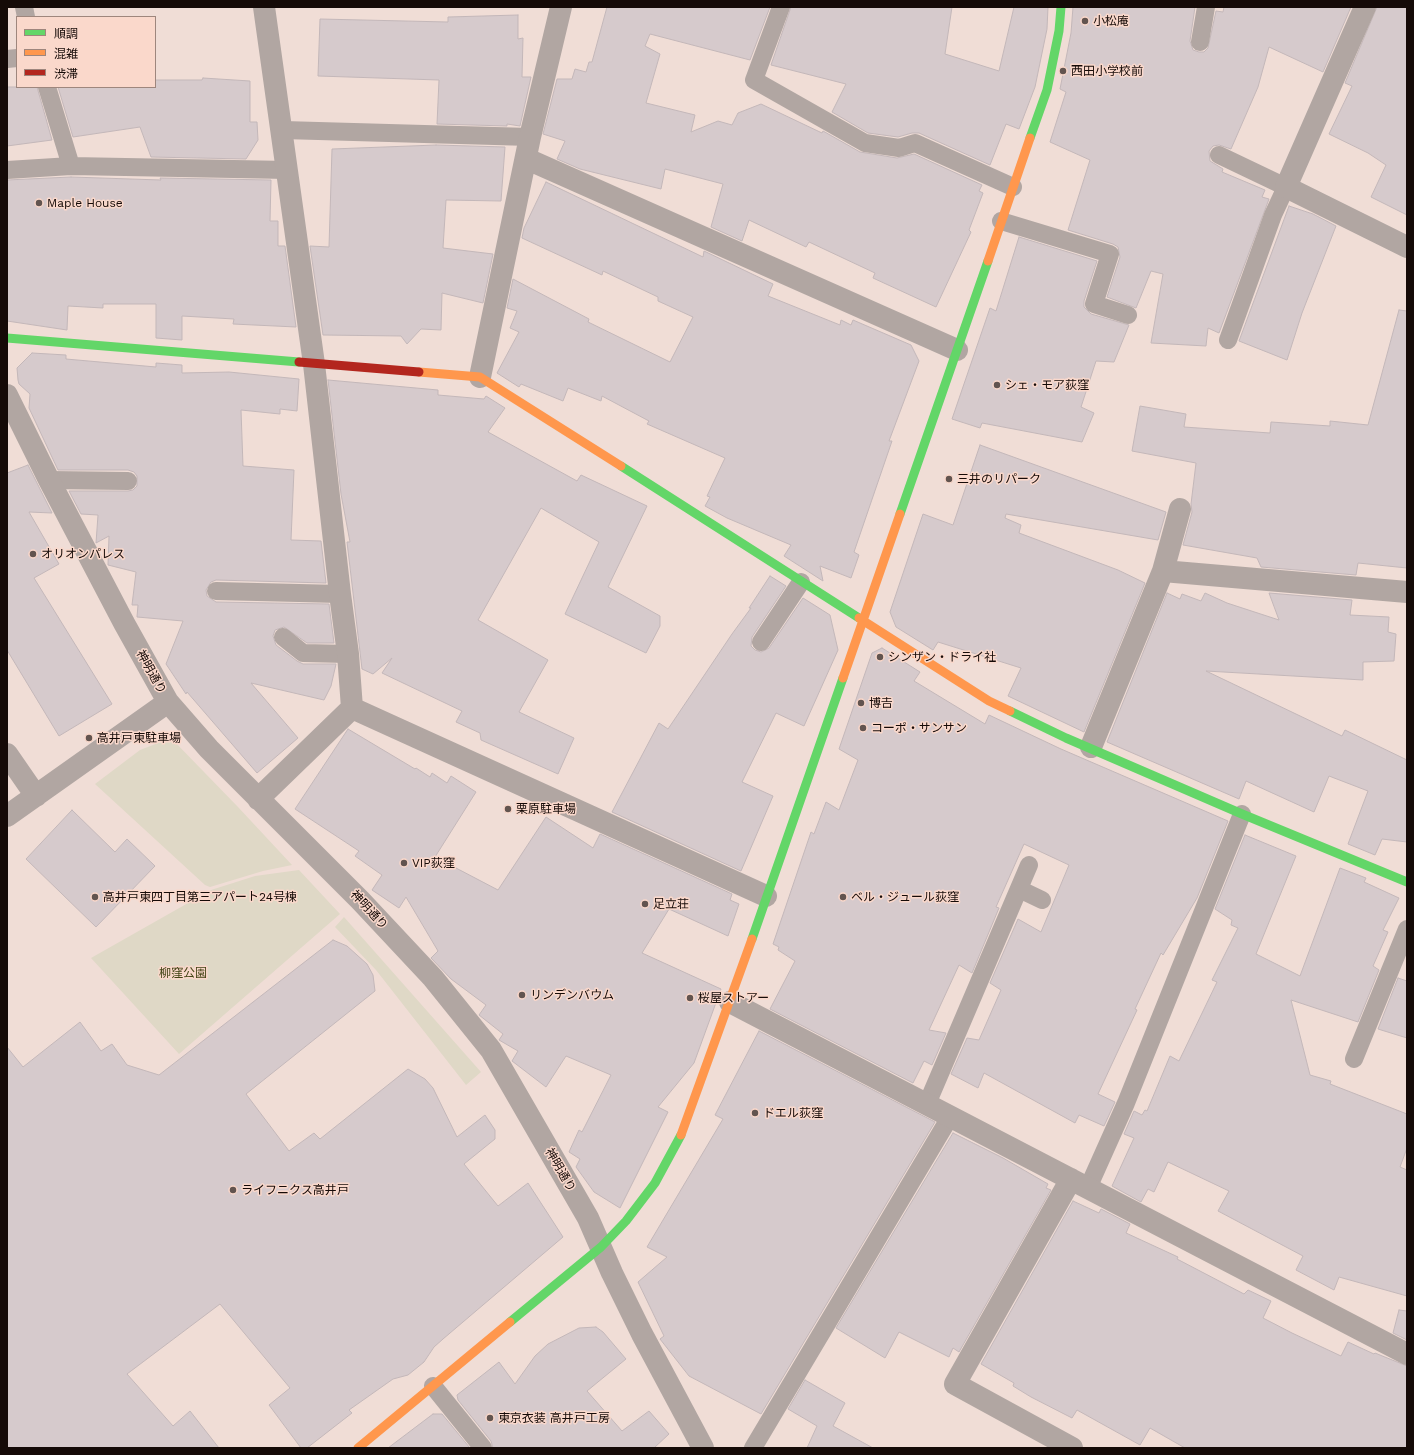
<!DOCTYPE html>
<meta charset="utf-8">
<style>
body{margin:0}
#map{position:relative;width:1414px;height:1455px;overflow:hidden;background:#f0ddd6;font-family:"Work Sans","Noto Sans JP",sans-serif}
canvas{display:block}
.frame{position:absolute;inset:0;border:8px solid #150a07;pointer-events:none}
.legend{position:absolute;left:16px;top:16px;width:140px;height:72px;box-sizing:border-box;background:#fad8cb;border:1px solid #9e867d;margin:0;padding:5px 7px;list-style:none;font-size:12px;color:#150a07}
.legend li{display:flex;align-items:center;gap:8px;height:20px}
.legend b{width:20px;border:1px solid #9e867d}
</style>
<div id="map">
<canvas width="1414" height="1455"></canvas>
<div class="frame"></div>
<ul class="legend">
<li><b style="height:5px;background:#63d668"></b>順調</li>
<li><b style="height:5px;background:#ff974d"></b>混雑</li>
<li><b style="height:5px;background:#b3261e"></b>渋滞</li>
</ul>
</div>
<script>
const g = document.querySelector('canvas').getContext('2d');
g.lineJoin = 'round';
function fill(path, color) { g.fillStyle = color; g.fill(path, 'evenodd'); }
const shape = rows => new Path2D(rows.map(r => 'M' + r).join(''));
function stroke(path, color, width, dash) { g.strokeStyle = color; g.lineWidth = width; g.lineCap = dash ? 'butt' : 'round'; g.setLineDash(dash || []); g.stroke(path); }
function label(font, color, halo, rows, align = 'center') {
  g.font = font + ' "Work Sans","Noto Sans JP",sans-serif'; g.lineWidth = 3; g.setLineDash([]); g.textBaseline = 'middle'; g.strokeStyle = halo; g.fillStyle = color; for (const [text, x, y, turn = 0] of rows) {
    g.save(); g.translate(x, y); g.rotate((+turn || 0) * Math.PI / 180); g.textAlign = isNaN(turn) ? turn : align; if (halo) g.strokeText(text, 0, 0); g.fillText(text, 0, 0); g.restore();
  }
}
fill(shape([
 [171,738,238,807,292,865,263,871,210,887,205,885,95,784,140,750],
 [299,870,340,914,179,1054,91,958,211,890,255,876],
 [344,917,481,1072,466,1085,376,970,335,927]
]), '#dfd8c6');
const building = shape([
 [607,7,770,7,750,60,650,34,645,46,660,54,646,103,695,115,691,132,718,121,732,125,738,113,761,104,822,133,823,131,860,152,897,158,914,154,982,185,979,191,983,193,969,230,971,232,936,307,873,278,875,273,809,242,806,247,749,220,742,241,711,227,723,184,665,169,661,189,580,169,557,159,565,141,543,134,557,79,572,79,575,69,586,72,589,62,592,62,607,7],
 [791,7,952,7,945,54,999,71,1014,7,1048,7,1047,29,1035,87,1019,129,1006,124,990,165,919,133,912,133,898,137,868,133,832,112,846,84,771,65,791,7],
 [1073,7,1195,7,1190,41,1193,50,1199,52,1204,52,1208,48,1216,11,1223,12,1224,7,1351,7,1323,72,1269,47,1258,87,1231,149,1219,145,1213,146,1209,151,1210,161,1223,169,1222,172,1265,190,1262,197,1269,199,1219,333,1208,328,1206,346,1151,343,1163,274,1151,271,1136,308,1107,297,1120,257,1118,247,1113,244,1068,230,1090,160,1050,142,1066,92,1060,89,1071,33,1073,7],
 [1377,7,1407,7,1407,215,1371,197,1386,165,1368,153,1329,134,1352,86,1345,83,1377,7],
 [518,15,518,39,523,38,522,77,531,77,520,126,507,124,507,126,437,124,439,80,318,76,320,19,448,22,448,17,518,15],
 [203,78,250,81,250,122,257,122,258,140,246,159,151,157,140,127,73,137,58,87,155,87,155,80,202,80,203,78],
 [7,87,37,87,52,140,7,146,7,87],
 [436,145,505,147,501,201,446,200,443,248,493,254,483,303,442,293,441,330,421,329,407,344,401,336,323,335,310,246,329,247,332,149,436,145],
 [71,177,161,180,160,178,271,180,270,221,278,221,278,246,285,246,296,327,233,324,234,319,182,316,182,340,156,338,156,304,103,304,103,308,68,306,67,330,7,321,7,180,71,177],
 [546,182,703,257,704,251,773,284,768,296,840,325,841,320,851,325,853,320,911,345,919,361,889,441,892,441,854,552,859,555,851,578,820,566,823,581,784,556,791,545,727,518,705,506,710,497,707,496,725,458,647,424,649,421,602,396,601,401,568,388,563,401,521,384,519,387,497,373,519,332,510,328,517,311,507,308,513,279,589,319,588,322,670,362,693,317,658,301,658,297,603,271,602,275,522,238,524,228,546,182],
 [1289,206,1313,214,1336,226,1302,313,1287,360,1239,341,1289,206],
 [1019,237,1097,261,1084,301,1084,307,1091,314,1129,325,1114,362,1096,361,1081,407,1094,413,1082,442,982,423,980,428,952,419,990,308,996,311,1019,237],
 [1399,310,1407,311,1407,568,1358,563,1356,575,1261,567,1257,558,1183,545,1192,512,1191,504,1196,463,1132,451,1140,406,1186,414,1184,427,1270,433,1271,422,1330,426,1330,421,1368,425,1399,310],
 [32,353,66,355,66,359,156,367,156,363,182,365,182,373,229,372,299,379,297,411,280,409,280,414,241,410,243,466,294,470,291,540,321,541,326,583,216,580,211,582,206,590,207,596,216,602,329,604,334,643,307,643,284,627,275,630,273,636,276,645,297,661,303,664,336,664,331,686,324,700,251,683,298,738,257,773,187,692,186,694,166,664,183,621,137,617,138,605,132,605,136,572,108,565,109,536,96,543,98,515,81,514,69,491,128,491,133,490,137,486,137,476,134,472,128,470,58,470,29,408,30,394,19,384,18,380,17,368,32,353],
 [328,380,438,390,438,395,484,399,486,396,505,408,488,432,577,481,581,475,647,506,608,587,660,616,660,626,646,653,565,614,599,542,541,508,478,620,548,660,519,712,574,738,558,774,481,740,480,733,456,722,462,711,382,673,392,658,373,674,362,669,347,542,350,542,341,494,328,380],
 [980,445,1166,512,1158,540,1006,514,1005,518,1021,525,1019,533,1118,570,1145,583,1084,732,1008,696,1021,668,938,642,933,650,896,627,890,612,923,514,953,525,980,445],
 [28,465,52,513,29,512,59,564,34,578,112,704,59,736,7,650,7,473,28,465],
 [770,576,786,586,752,637,751,646,755,650,761,652,769,648,803,598,830,615,838,650,804,726,776,713,742,782,773,796,741,871,612,812,659,723,668,729,732,634,751,608,749,608,770,576],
 [1167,593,1180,599,1182,594,1201,601,1205,593,1227,603,1279,620,1269,593,1352,600,1350,615,1389,617,1388,632,1396,634,1394,661,1363,662,1363,680,1206,671,1342,736,1345,730,1407,760,1407,842,1382,839,1375,855,1348,844,1368,791,1329,776,1314,812,1246,781,1239,799,1107,742,1167,593],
 [882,648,920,672,914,681,985,724,989,715,1061,749,1228,821,1197,898,1163,955,1161,953,1135,1009,1137,1010,1098,1094,1115,1102,1104,1126,1079,1115,1075,1123,984,1073,978,1088,951,1074,967,1038,979,1040,1001,990,990,983,1018,919,1041,932,1069,865,1024,844,996,907,999,908,972,973,959,965,929,1030,946,1033,932,1065,924,1061,913,1083,770,1009,795,961,778,950,779,947,773,944,811,832,814,834,826,802,839,810,858,760,839,749,872,653,882,648],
 [348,729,415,769,416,768,430,777,432,773,447,783,451,776,476,792,435,857,498,890,546,817,593,848,600,834,732,894,730,900,739,904,728,936,669,909,642,953,721,989,694,1063,658,1107,668,1112,620,1208,594,1192,576,1167,580,1159,569,1152,579,1130,582,1132,611,1075,566,1056,546,1087,512,1061,518,1051,499,1040,503,1034,479,1015,486,1005,451,979,431,958,438,951,406,897,399,908,372,890,382,875,355,856,359,851,295,809,348,729],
 [72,810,115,852,127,839,155,866,96,927,26,859,72,810],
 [1245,835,1296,856,1256,954,1300,976,1340,868,1366,878,1364,882,1399,898,1383,930,1388,932,1373,966,1379,970,1358,1022,1291,1000,1310,1075,1331,1081,1330,1084,1407,1114,1407,1148,1400,1167,1407,1170,1407,1296,1339,1277,1334,1290,1296,1270,1303,1256,1218,1211,1229,1191,1168,1162,1154,1192,1148,1189,1141,1202,1112,1186,1134,1138,1124,1134,1134,1111,1142,1115,1145,1110,1147,1111,1170,1056,1179,1061,1217,982,1212,980,1238,928,1231,925,1232,920,1215,909,1245,835],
 [333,940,347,946,367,964,373,975,375,991,246,1094,289,1151,314,1133,320,1139,408,1069,425,1079,433,1088,457,1137,485,1115,495,1130,495,1139,464,1164,498,1206,528,1183,563,1237,443,1339,434,1347,424,1362,408,1375,393,1379,349,1410,352,1413,307,1448,301,1448,269,1405,290,1388,220,1304,127,1374,173,1426,190,1411,219,1448,7,1448,7,1047,23,1067,80,1022,101,1051,112,1044,127,1065,159,1075,333,940],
 [1398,978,1407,981,1407,1038,1378,1029,1398,978],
 [759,1031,935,1122,761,1414,689,1376,660,1339,664,1336,638,1282,667,1257,647,1247,723,1119,715,1115,759,1031],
 [953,1133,1003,1158,1048,1184,1046,1188,1051,1190,959,1352,953,1348,949,1357,899,1332,885,1358,836,1328,953,1133],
 [1073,1201,1099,1213,1101,1209,1130,1224,1126,1233,1178,1257,1177,1259,1244,1294,1248,1290,1271,1301,1263,1318,1292,1333,1341,1356,1348,1342,1374,1354,1375,1353,1407,1366,1407,1448,1185,1448,1150,1428,1140,1445,1077,1410,1072,1418,1031,1397,1013,1386,1014,1383,981,1364,1073,1201],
 [1399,1310,1407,1311,1407,1340,1393,1333,1399,1310],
 [596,1327,603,1332,626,1359,587,1391,622,1431,649,1411,669,1434,654,1448,493,1448,491,1441,458,1400,457,1395,499,1362,515,1384,535,1356,548,1344,579,1328,596,1327],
 [805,1380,845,1403,833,1426,873,1448,807,1448,817,1426,788,1409,805,1380],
 [433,1414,442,1414,470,1448,388,1448,433,1414]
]);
fill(building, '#d6cacc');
stroke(building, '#c3b7b9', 1);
stroke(shape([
 [24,7,26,17],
 [781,7,754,80,865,143,899,148,915,143,1013,187],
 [1200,42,1206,7],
 [7,59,17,58],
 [47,87,71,166],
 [283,130,530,137],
 [1219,155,1286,187,1273,215,1228,340],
 [7,170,71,166,288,170],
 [1001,221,1110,254,1094,304,1128,315],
 [49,480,128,481],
 [216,591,340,594],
 [283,637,303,653,348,654],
 [761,642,801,582],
 [1019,889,1042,900],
 [1354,1059,1407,929],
 [927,1104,1029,865],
 [1088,1188,1126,1103,1242,814],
 [433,1386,483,1448],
 [753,1448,950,1117]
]), '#b1a6a2', 18);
stroke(shape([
 [264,7,314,364,340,594,348,654,352,708,766,896],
 [1365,7,1286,187,1407,247],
 [527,159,957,350],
 [480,377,530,137,561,7],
 [7,395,49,480,124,623,168,702,209,749,360,900,433,978,491,1050,588,1218,612,1273,642,1334,703,1448],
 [1163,571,1407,592],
 [1091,747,1163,571,1180,509],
 [7,754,36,796],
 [258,799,352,708],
 [7,816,168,702],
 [730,1002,1407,1354],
 [1071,1179,955,1384,1072,1448]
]), '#b1a6a2', 22);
stroke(shape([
 [1030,138,1047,90,1059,31,1061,7],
 [7,338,299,362],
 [621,466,859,618],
 [900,514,988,261],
 [1010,711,1066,738,1242,814,1407,882],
 [752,939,843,678],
 [510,1322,601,1247,626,1221,655,1183,681,1135]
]), '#63d668', 9);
stroke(shape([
 [988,261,1030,138],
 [419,372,480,377,621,466],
 [859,618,989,701,1010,711],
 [843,678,900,514],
 [681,1135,752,939],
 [358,1448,510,1322]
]), '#ff974d', 9);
stroke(shape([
 [299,362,419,372]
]), '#b3261e', 9);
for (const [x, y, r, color] of [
 [1085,21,4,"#62544f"],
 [1063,71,4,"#62544f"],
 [39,203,4,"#62544f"],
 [997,385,4,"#62544f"],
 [949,479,4,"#62544f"],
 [33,554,4,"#62544f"],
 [880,657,4,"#62544f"],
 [861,703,4,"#62544f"],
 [863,728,4,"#62544f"],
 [89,738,4,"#62544f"],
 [508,809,4,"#62544f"],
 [404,863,4,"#62544f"],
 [95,897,4,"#62544f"],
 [843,897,4,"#62544f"],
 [645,904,4,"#62544f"],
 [522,995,4,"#62544f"],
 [690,998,4,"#62544f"],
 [755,1113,4,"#62544f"],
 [233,1190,4,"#62544f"],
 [490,1418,4,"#62544f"]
]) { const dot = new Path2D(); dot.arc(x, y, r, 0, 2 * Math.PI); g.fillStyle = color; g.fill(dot); stroke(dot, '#fad8cb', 1.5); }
label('12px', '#150a07', '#fad8cb', [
 ["小松庵",1093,21],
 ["西田小学校前",1071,71],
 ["Maple House",47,203],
 ["シェ・モア荻窪",1005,385],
 ["三井のリパーク",957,479],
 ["オリオンパレス",41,554],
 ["シンザン・ドライ社",888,657],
 ["博𠮷",869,703],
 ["コーポ・サンサン",871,728],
 ["高井戸東駐車場",97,738],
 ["栗原駐車場",516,809],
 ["VIP荻窪",412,863],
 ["高井戸東四丁目第三アパート24号棟",103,897],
 ["ベル・ジュール荻窪",851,897],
 ["足立荘",653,904],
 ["リンデンバウム",530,995],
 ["桜屋ストアー",698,998],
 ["ドエル荻窪",763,1113],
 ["ライフニクス高井戸",241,1190],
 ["東京衣装 高井戸工房",498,1418]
], 'left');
label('12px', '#150a07', '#fad8cb', [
 ["神明通り",151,672,61],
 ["神明通り",369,910,47],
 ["神明通り",560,1170,60]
]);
label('12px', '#414314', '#fad8cb', [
 ["柳窪公園",183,973]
]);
</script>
